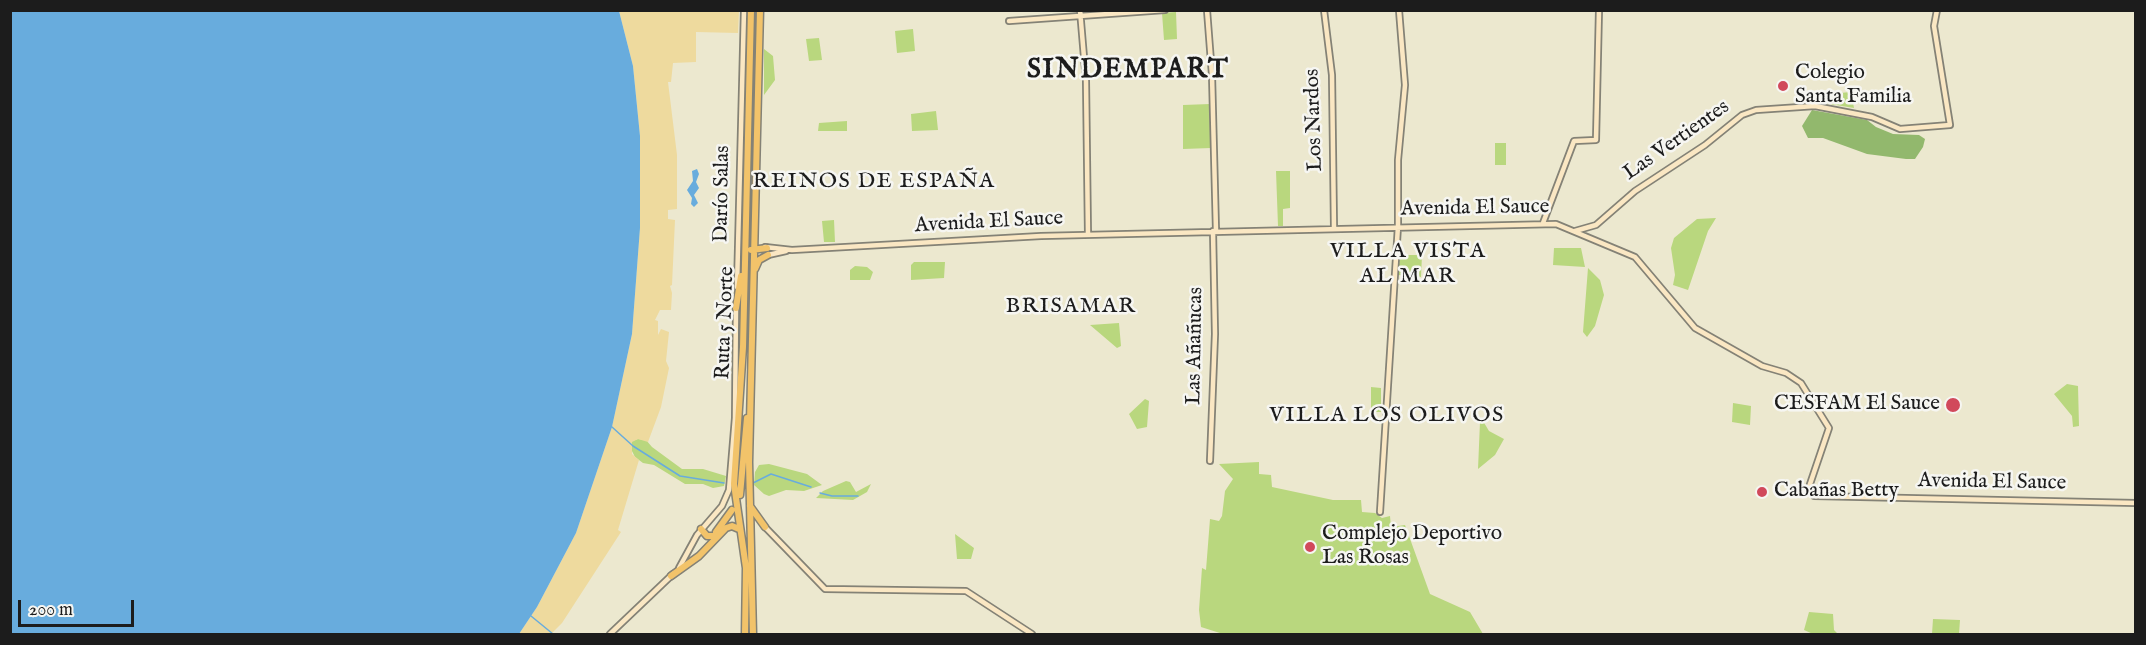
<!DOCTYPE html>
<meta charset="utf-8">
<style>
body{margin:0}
#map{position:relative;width:2146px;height:645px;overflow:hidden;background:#ece8cf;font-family:"IM FELL English",serif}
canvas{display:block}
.frame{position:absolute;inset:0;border:12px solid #1c1c1c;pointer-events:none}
.scale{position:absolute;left:18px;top:600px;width:116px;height:27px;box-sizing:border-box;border:3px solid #1c1c1c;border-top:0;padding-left:8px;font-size:18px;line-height:21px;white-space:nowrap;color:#1c1c1c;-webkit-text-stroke:4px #f6f6f2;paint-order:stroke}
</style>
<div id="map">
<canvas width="2146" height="645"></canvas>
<div class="frame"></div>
<div class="scale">200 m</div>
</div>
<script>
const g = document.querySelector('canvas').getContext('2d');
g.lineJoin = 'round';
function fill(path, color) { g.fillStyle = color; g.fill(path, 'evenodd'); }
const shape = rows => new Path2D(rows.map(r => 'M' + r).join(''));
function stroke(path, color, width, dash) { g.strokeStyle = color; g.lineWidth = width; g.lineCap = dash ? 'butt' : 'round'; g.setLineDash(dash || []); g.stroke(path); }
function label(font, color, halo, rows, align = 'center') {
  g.font = font + ' "IM FELL English",serif'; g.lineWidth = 5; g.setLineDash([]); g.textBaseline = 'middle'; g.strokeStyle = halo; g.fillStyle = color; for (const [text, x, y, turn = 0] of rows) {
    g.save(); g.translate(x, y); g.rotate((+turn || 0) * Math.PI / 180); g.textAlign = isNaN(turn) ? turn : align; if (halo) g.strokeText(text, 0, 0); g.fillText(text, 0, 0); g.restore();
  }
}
fill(shape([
 [758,10,752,248,747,252,753,11],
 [1176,12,1177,39,1164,40,1162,13],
 [913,29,915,51,897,53,895,31],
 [819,38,822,60,809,61,806,39],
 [764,49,773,56,775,80,764,95],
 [1851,92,1854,108,1818,102,1817,95],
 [1210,104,1211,148,1183,149,1183,105],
 [936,111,938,130,912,131,911,114],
 [847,121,847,131,818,131,819,123],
 [1495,143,1506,143,1506,165,1495,165],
 [1276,171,1290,171,1290,208,1283,209,1283,226,1278,226],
 [1716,218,1708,231,1688,290,1673,285,1675,275,1671,248,1674,238,1697,219],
 [834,220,835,242,824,242,822,221],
 [1554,248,1581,248,1585,267,1553,265],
 [1400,255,1422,255,1421,277,1398,275],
 [914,262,945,262,944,278,911,280,911,265],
 [855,266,867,267,873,272,870,280,850,280,850,270],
 [1588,268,1600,280,1604,295,1595,326,1587,337,1583,332],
 [1119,323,1121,346,1117,348,1090,325],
 [2067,384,2078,386,2079,426,2073,427,2072,416,2054,394],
 [1371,387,1381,388,1381,412,1371,412],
 [1145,399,1149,401,1147,427,1137,429,1129,414],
 [1733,403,1751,406,1750,425,1732,422],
 [1483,421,1489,431,1504,439,1495,455,1478,469,1480,422],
 [638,439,646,440,652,447,682,469,703,469,726,476,724,486,713,488,703,484,685,484,654,465,643,463,635,457,630,447,632,441],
 [1259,462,1259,474,1271,475,1272,487,1333,500,1361,500,1362,512,1375,513,1382,518,1390,516,1391,527,1405,525,1430,594,1470,612,1483,634,1223,634,1201,627,1199,610,1202,568,1206,570,1210,519,1219,521,1222,516,1225,491,1233,479,1219,464],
 [769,464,807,474,822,485,804,491,786,490,769,496,764,494,754,485,755,472,759,465],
 [846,481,850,482,856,492,871,484,867,492,853,500,816,498,823,491],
 [955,534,974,548,971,559,957,559],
 [1809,612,1833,614,1834,630,1837,633,1857,634,1813,634,1804,630],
 [1933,619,1960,620,1959,634,1932,634]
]), '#b9d77e');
fill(shape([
 [1812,110,1867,120,1876,127,1893,134,1919,135,1925,139,1923,147,1915,159,1906,159,1867,154,1823,138,1808,138,1802,126]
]), '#92b86d');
fill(shape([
 [619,11,739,11,738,33,696,32,696,62,673,63,671,82,668,82,677,155,677,209,668,210,668,219,675,220,672,285,670,286,672,293,671,310,660,310,655,320,658,321,658,335,661,329,669,332,666,361,669,368,661,407,648,442,638,439,632,442,632,454,639,460,618,530,621,532,562,623,551,634,519,634,537,607,576,533,612,427,632,334,640,228,640,136,633,66]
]), '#eeda9e');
fill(shape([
 [10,11,619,11,633,66,640,136,640,228,632,334,612,427,576,533,537,607,519,634,11,634],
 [697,169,699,174,696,182,699,188,694,195,698,203,694,207,691,204,692,198,687,190,693,181,692,171]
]), '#68acdd');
stroke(shape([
 [612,427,633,446,680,476,724,483],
 [753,483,771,474,811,487],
 [820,493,832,496,858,496],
 [531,616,553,634]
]), '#68acdd', 1.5);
const secondary = shape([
 [1080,10,1086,81,1088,235],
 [1207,10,1212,75,1216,231],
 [1324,10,1332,75,1334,228],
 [1009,21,1165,10],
 [1543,223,1574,141,1596,140,1599,10],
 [1575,231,1596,225,1635,191,1705,145,1742,115,1756,110,1815,106,1872,117,1900,129,1950,125,1934,26,1937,10],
 [765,247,792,250,1041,236,1556,224,1635,257,1695,328,1762,366,1786,373,1801,383,1829,428,1809,487,1814,496,2136,503],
 [768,255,786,251],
 [737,287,744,10],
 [1210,461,1215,334,1213,231],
 [1380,512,1398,226,1398,160,1405,85,1399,10],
 [765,527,825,589,966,591,1032,634],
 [679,568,697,535,722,506,729,490,735,418,736,307],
 [610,634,673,574]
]);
const highway = shape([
 [751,250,767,248],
 [755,269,759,260,768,255],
 [736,308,741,276],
 [740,495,747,418],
 [750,506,765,527],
 [701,529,707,536,713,536],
 [716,532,732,510],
 [671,576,699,556,726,528,732,526,739,529],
 [745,634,746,568,734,484,743,347,751,10],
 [753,634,749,462,760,10]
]);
stroke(secondary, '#848276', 8);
stroke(highway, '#848276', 9);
stroke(secondary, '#fae7c3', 4.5);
stroke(highway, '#f2c36a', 6);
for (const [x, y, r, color] of [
 [1783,86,6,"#d1495b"],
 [1953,405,8,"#d1495b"],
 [1762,492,6,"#d1495b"],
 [1310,547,6,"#d1495b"]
]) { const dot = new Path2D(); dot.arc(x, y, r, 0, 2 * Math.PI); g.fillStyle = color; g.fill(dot); stroke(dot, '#f6f6f2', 2); }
label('21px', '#1c1c1c', '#f6f6f2', [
 ["Colegio",1795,74],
 ["Santa Familia",1795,98],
 ["CESFAM El Sauce",1940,405,"right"],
 ["Cabañas Betty",1774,492],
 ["Complejo Deportivo",1322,535],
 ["Las Rosas",1322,559]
], 'left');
label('21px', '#1c1c1c', '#f6f6f2', [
 ["Los Nardos",1315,120,-92],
 ["Las Vertientes",1677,141,-35],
 ["Darío Salas",723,194,-89],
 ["Avenida El Sauce",1475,209,-1],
 ["Avenida El Sauce",989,223,-3],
 ["Ruta 5 Norte",726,323,-88],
 ["Las Añañucas",1196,346,-89],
 ["Avenida El Sauce",1992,483,1]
]);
g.letterSpacing = '1.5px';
label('22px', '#1c1c1c', '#f6f6f2', [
 ["REINOS DE ESPAÑA",874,182],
 ["VILLA VISTA",1408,252],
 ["AL MAR",1408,277],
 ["BRISAMAR",1071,307],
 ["VILLA LOS OLIVOS",1387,416]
]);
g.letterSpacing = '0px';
g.letterSpacing = '1.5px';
label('bold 27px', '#1c1c1c', '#f6f6f2', [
 ["SINDEMPART",1128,71]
]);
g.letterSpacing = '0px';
</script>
